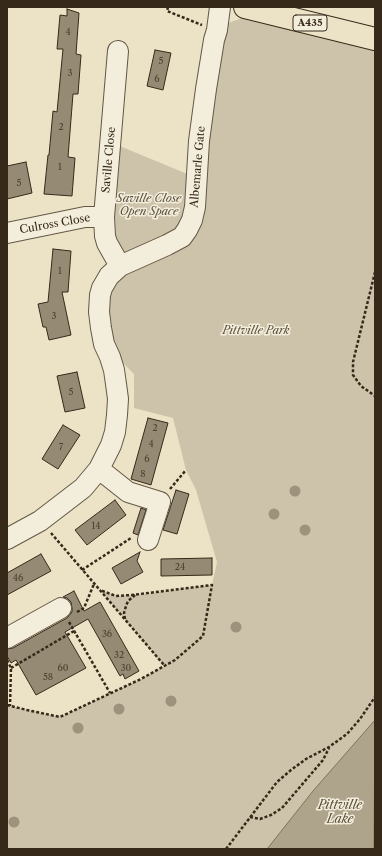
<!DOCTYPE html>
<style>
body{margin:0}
#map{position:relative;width:382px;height:856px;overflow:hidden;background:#ece3c7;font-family:"Libre Caslon Text",serif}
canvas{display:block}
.frame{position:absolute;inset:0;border:8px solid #37291a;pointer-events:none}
</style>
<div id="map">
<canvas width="382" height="856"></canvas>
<div class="frame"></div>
</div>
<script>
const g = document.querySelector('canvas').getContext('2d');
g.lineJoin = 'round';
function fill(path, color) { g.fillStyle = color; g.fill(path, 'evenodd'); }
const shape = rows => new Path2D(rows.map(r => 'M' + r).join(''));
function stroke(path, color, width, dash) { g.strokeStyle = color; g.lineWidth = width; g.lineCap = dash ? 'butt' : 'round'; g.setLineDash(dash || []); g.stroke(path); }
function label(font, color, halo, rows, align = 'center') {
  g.font = font + ' "Libre Caslon Text",serif'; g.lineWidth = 3; g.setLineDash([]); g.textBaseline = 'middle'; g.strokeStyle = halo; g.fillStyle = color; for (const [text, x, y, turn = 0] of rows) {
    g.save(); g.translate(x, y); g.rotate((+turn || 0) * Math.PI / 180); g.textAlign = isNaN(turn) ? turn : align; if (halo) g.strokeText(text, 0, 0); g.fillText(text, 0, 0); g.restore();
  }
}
fill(shape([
 [242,18,312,29,375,49,375,849,7,849,7,705,27,710,60,717,141,679,164,666,100,590,116,596,136,595,212,585,217,562,196,490,186,470,173,418,134,408,134,374,104,344,109,276,107,243,110,142,197,178,214,40,228,23]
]), '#cdc3aa');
const water = shape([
 [375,720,374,849,267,849,313,791,375,720]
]);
fill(water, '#aea48c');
stroke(water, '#7e735e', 1);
const building = shape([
 [67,9,79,13,76,54,81,55,78,94,73,94,68,157,75,158,72,196,44,194,48,155,49,155,53,111,57,112,63,49,57,49,60,15,67,16,67,9],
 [155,50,171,53,163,90,147,86,155,50],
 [26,162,32,193,7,199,7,166,26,162],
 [53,249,71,251,68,292,62,292,71,335,49,340,46,327,43,327,38,304,48,302,53,249],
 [77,372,85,408,65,412,57,376,77,372],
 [148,418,168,423,151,485,131,479,148,418],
 [63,425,80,435,58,469,42,459,63,425],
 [176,490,189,494,177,534,163,530,176,490],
 [115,500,126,515,87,545,75,530,115,500],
 [141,508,146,510,138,535,133,533,141,508],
 [140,552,137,561,143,572,121,584,112,568,140,552],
 [41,554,51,571,7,595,7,573,41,554],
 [212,558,212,575,161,576,161,559,212,558],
 [74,591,84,611,100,602,139,671,125,679,123,674,120,676,88,619,65,632,86,668,36,695,16,660,11,663,7,656,7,649,13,648,67,618,72,612,72,608,71,602,67,598,63,597,74,591]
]);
fill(building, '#958a74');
stroke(building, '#37291a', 1);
const minor = shape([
 [118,51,104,217,105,236,107,243,120,266],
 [7,233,85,217,104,217],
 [99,469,128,492,160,502,148,540],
 [7,539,40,521,83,488,99,469,111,445,115,432,117,415,118,399,116,384,114,370,110,357,104,344,101,328,99,312,100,295,102,288,109,276,120,266,167,245,182,237,187,230,192,220,195,207,199,141,206,89,214,40,217,30,220,7],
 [7,638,61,608]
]);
const major = shape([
 [245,7,375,39]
]);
stroke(minor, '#645845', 22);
stroke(major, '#37291a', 24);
stroke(shape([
 [168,7,167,11,202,25],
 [375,272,353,362,353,375,361,386,375,396],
 [170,489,186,470],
 [51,533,164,665],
 [82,570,131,538],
 [77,612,84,608,94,584],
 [125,619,124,613,126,606,128,601,135,595],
 [69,622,110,693],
 [7,660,11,668,10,706],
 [11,668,74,631],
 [7,705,27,710,60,717,141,679,175,660,203,636,212,585,132,595,116,596,100,590],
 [250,817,260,819,271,815,282,808,323,760,329,748],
 [226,849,277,782,291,770,306,759,329,747,347,734,360,719,375,697]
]), '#37291a', 2.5, [3, 2]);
stroke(minor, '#f3eddb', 20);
stroke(major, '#ece3c7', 22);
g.fillStyle = '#9d927c';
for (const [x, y] of [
 [295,491],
 [274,514],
 [305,530],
 [236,627],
 [171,701],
 [119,709],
 [78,728],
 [14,822]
]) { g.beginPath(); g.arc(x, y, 5.5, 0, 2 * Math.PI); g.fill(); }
label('9px', '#4e4130', null, [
 ["4",68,32],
 ["5",161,61],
 ["3",70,73],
 ["6",157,79],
 ["2",61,127],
 ["1",60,167],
 ["5",19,183],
 ["1",60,271],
 ["3",54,316],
 ["5",71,392],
 ["2",155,428],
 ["4",151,444],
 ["7",61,447],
 ["6",147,459],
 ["8",143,474],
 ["14",96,526],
 ["24",180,567],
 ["46",18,578],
 ["36",107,634],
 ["32",119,655],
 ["60",63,668],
 ["30",126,668],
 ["58",48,677]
]);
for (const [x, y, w] of [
 [310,23,34]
]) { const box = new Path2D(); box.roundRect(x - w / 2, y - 8, w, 16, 3); g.fillStyle = '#f3eddb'; g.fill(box); stroke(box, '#37291a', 1); }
label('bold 10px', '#37291a', null, [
 ["A435",310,23]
]);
label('11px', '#37291a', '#f3eddb', [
 ["Saville Close",109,160,-85],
 ["Albemarle Gate",198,167,-85],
 ["Culross Close",55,224,-10]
]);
label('italic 11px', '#5c503e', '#f3eddb', [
 ["Saville Close",149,199],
 ["Open Space",149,212],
 ["Pittville Park",256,331]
]);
label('italic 12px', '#5b4e3c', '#f3eddb', [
 ["Pittville",340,806],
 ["Lake",340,820]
]);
</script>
